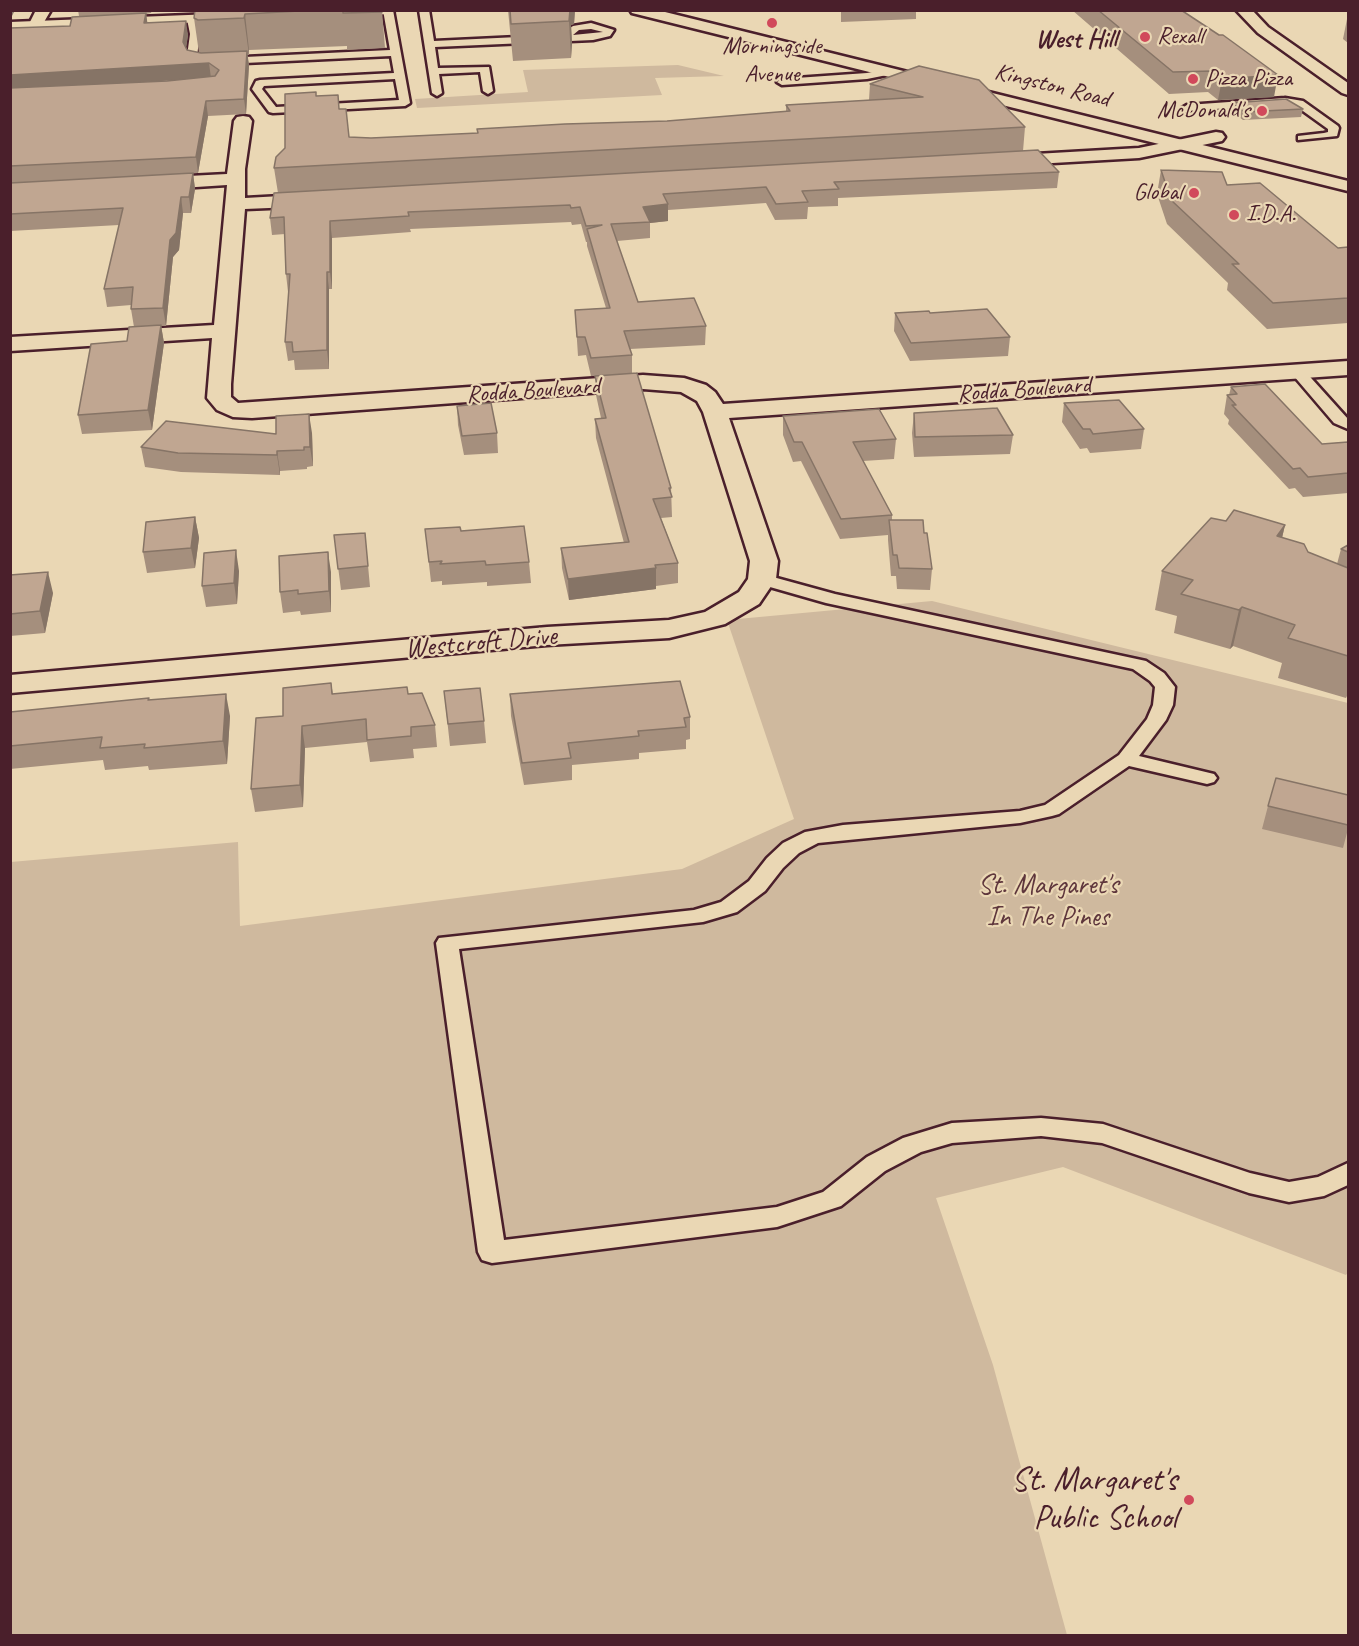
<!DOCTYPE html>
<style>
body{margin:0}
#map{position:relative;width:1359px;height:1646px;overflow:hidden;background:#ead7b4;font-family:Caveat,sans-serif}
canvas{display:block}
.frame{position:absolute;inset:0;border:12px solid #4a1f2b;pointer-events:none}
</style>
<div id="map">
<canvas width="1359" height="1646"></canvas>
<div class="frame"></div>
</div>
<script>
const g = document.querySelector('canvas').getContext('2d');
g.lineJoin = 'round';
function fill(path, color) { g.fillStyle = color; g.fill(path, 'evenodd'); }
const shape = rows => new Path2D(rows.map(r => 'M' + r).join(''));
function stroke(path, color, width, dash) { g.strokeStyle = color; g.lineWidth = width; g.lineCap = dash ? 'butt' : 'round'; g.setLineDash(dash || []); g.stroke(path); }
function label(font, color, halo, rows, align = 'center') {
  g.font = font + ' Caveat,sans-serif'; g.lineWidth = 4.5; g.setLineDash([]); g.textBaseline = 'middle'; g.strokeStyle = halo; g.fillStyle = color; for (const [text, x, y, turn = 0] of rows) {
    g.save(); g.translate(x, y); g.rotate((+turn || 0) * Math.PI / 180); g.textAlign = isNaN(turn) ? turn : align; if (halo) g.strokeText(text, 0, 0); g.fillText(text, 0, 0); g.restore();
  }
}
fill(shape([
 [678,65,724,76,655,78,662,95,417,108,415,99,528,92,523,70],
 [932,601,1348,703,1348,1272,1346,1275,1063,1167,936,1198,993,1365,1067,1635,11,1636,11,862,238,842,240,926,682,869,794,819,727,620]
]), '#cfb99e');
const lane = shape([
 [383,10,393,10,410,103,405,106,273,113,269,112,252,89,256,81,260,80,394,73,391,56,203,65,190,62,187,56,190,34,187,19,192,16,197,19,200,34,197,56,203,59,390,50,383,10],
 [395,79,399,100,276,107,262,89,264,86,395,79],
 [419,10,429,10,434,41,560,35,573,26,591,23,614,30,610,36,593,40,435,47,438,68,489,67,493,91,488,94,483,91,480,72,439,74,442,93,437,96,432,93,419,10],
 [591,29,603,32,573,35,579,30,591,29],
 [888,69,893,72,892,74,867,79,782,85,777,82,782,79,867,73,888,69],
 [1285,98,1303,101,1338,126,1339,128,1337,136,1298,140,1298,136,1324,133,1328,132,1328,129,1296,106,1285,104,1187,111,1182,108,1187,105,1285,98],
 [1298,368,1303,369,1348,419,1348,429,1334,423,1293,375,1291,372,1293,369,1298,368],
 [762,574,835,594,1146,661,1164,673,1175,687,1173,705,1166,720,1139,756,1214,774,1217,778,1214,782,1207,784,1129,766,1059,814,1052,816,1020,823,818,843,799,853,783,868,765,891,737,912,703,922,459,949,504,1240,777,1207,823,1192,867,1157,903,1138,952,1123,1041,1118,1103,1124,1250,1173,1289,1182,1318,1177,1348,1163,1348,1185,1324,1196,1289,1202,1249,1193,1102,1143,1041,1136,952,1143,921,1152,885,1171,841,1206,777,1227,492,1263,482,1260,478,1252,436,943,439,938,694,910,721,902,749,881,767,858,783,843,805,832,843,825,1020,811,1045,805,1119,755,1147,719,1153,705,1155,687,1150,681,1133,669,826,603,756,583,753,579,756,575,762,574]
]);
const street = shape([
 [36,10,51,10,40,29,35,30,28,26,36,10],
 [243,116,249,117,252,121,245,169,245,198,317,194,324,196,326,200,324,204,317,206,245,209,231,384,231,397,238,403,643,375,684,378,706,385,715,392,723,404,1348,361,1348,375,729,418,778,561,776,579,759,604,725,624,669,638,547,645,10,693,10,675,547,627,669,620,705,612,739,592,748,579,750,561,703,412,697,401,681,392,643,389,252,418,233,417,217,410,207,398,212,338,10,351,10,337,214,325,227,185,150,190,143,188,141,184,143,180,150,178,227,174,234,121,237,117,243,116],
 [1216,132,1222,133,1225,137,1222,141,1139,158,1001,166,995,165,992,161,995,157,1001,156,1139,148,1216,132]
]);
const secondary = shape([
 [330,10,395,10,388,14,336,17,331,16,329,13,330,10],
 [1236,10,1252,10,1268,27,1348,83,1348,95,1342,93,1258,33,1236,10],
 [239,13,244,14,246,17,244,20,10,31,10,22,239,13]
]);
const primary = shape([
 [630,10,657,10,1348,181,1348,191,632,13,630,10]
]);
stroke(lane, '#4a1f2b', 5);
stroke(street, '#4a1f2b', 5);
stroke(secondary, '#4a1f2b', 5);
stroke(primary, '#4a1f2b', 5);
fill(lane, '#ead7b4');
fill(street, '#ead7b4');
fill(secondary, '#ead7b4');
fill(primary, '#ead7b4');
fill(shape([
 [78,10,152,10,151,13,146,14,147,22,188,35,186,47,187,50,199,53,194,18,195,10,382,10,385,48,347,50,347,46,249,50,249,55,247,55,249,65,246,114,208,116,198,173,193,173,195,189,191,213,183,213,179,250,173,257,166,326,161,326,164,343,152,430,82,434,78,415,127,341,134,327,131,309,131,305,107,307,104,289,119,225,10,231,10,28,70,26,79,16],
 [184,79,167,81,94,85,161,81],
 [508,10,575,10,574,24,571,25,572,43,571,58,513,61],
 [841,10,916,10,916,19,841,22],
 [1072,10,1181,10,1274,97,1218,100,1208,92,1169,94],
 [1347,19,1348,19,1348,43,1343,39],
 [919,66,1025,127,1023,151,1059,172,1057,188,838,198,838,206,808,207,807,219,775,220,766,203,668,210,668,221,650,223,650,238,617,241,638,302,706,326,705,345,630,349,632,355,632,373,671,488,672,517,661,518,678,563,678,583,656,586,656,589,569,600,562,568,561,548,624,543,596,438,595,419,601,418,596,395,595,376,591,376,586,355,578,356,575,310,606,308,587,246,587,242,586,242,581,224,572,225,571,222,410,229,411,232,332,238,332,289,329,289,329,369,295,370,294,360,288,361,285,342,289,292,288,292,286,274,285,234,272,235,270,218,278,193,274,168,316,96,340,109,349,137,371,138,477,133,477,129,667,121,786,112,786,105,869,100,870,84],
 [1232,103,1303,109,1301,117,1243,120,1230,110],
 [1161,170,1227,185,1338,248,1348,247,1348,323,1267,329,1227,290,1228,283,1167,224,1157,194],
 [895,313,930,313,1010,337,1008,356,910,361,894,331],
 [1231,387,1322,444,1348,442,1348,493,1303,497,1295,488,1289,489,1228,424,1229,420,1224,414,1227,395,1229,395],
 [1064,403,1144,429,1141,449,1090,453,1087,448,1080,449,1062,422],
 [457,406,497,433,498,453,464,455,458,425],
 [914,413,1013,435,1010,454,914,457,912,433],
 [783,416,896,439,894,459,863,461,892,515,892,520,924,533,932,569,930,590,897,589,896,576,891,576,888,540,888,535,840,539,801,461,793,462,783,435],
 [312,433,313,466,307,467,307,469,280,471,280,475,181,472,145,467,141,447,276,434],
 [195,517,199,538,195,568,147,573,143,552],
 [1226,521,1285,525,1282,538,1308,552,1337,564,1341,549,1348,545,1348,694,1346,698,1278,678,1282,663,1233,646,1230,649,1174,633,1177,616,1155,610,1162,571],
 [425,529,461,531,529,562,531,583,487,586,487,582,442,585,442,581,431,582],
 [365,533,370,587,341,590,334,535],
 [239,571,237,604,206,607,202,586],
 [331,572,331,612,301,615,300,611,283,613,280,592],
 [10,575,53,593,45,633,10,636],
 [331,683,333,694,408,694,435,725,437,747,413,749,414,758,370,762,367,742,305,748,303,807,255,812,251,789,283,716],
 [444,691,484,721,486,743,450,746],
 [510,694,690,717,690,739,686,740,686,749,639,753,639,759,572,765,572,780,524,785,511,716],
 [149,698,149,700,230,716,227,764,149,770,148,766,105,770,103,760,10,769,10,712],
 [1348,795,1348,829,1343,848,1262,829,1268,806]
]), '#a58f7d');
fill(shape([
 [10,10,15,10,10,20],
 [566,10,575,10,574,24,571,25,572,43,571,58,569,21],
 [146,13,148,27,144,23],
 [245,14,249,50,249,55,244,18],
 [186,21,188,35,185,56,183,42],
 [247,51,249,65,246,114,244,99],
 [209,63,211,78,10,90,10,75],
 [1278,75,1274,97,1218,100,1222,79],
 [206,101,208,116,198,173,196,157],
 [193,173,195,189,191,213,189,197],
 [181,197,183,213,179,250,173,257,166,326,163,308,170,240],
 [668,204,668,221,650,223,643,207],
 [330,221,332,238,332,289,330,272],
 [327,272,329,289,329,369,327,350],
 [161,325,164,343,152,430,148,410],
 [309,414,312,433,313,466,310,447],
 [277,451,280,471,280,475,277,455],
 [195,517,199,538,195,568,191,548],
 [1285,525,1276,563,1277,536],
 [236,550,239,571,237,604,234,583],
 [328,552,331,572,331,612,329,591],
 [656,568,656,589,569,600,568,579],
 [48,572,53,593,45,633,40,611],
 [1242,607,1233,646,1230,649,1239,610],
 [226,694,230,716,227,764,223,741],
 [302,726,305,748,303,807,300,785]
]), '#867466');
const building = shape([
 [195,10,317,10,245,14,244,18,198,20,194,18,195,10],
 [343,10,382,10,382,12,343,13,343,10],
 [510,10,570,10,569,21,511,24,510,10],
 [1098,10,1181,10,1219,35,1223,35,1278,75,1222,79,1212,71,1173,72,1098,10],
 [146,13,144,23,186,21,183,42,187,50,201,53,247,51,244,99,206,101,196,157,10,166,10,88,167,81,215,76,219,70,209,63,10,75,10,28,70,26,72,17,146,13],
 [919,66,979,80,1025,127,274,168,276,157,285,148,285,94,316,92,316,96,338,95,339,109,346,109,349,137,371,138,478,133,477,129,565,124,667,121,790,111,786,105,923,97,870,84,919,66],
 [1286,99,1303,109,1244,112,1232,103,1286,99],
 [1038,150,1059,172,834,182,839,189,802,191,808,202,776,204,766,187,663,194,668,204,643,207,650,222,611,224,638,302,694,298,706,326,624,331,632,355,591,358,585,337,577,337,575,310,610,308,587,229,602,225,586,226,580,207,571,208,570,205,408,212,409,216,330,221,330,272,327,272,327,350,293,352,292,342,285,342,290,274,286,274,284,217,270,218,274,193,1038,150],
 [1161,170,1222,172,1227,185,1260,183,1338,248,1348,247,1348,298,1273,303,1232,264,1239,264,1171,200,1161,170],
 [193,173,189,197,181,197,176,233,170,240,163,308,131,309,133,287,104,289,123,208,10,214,10,183,193,173],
 [987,309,1010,337,911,343,895,313,929,311,930,313,987,309],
 [161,325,148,410,78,415,91,344,127,341,129,327,161,325],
 [637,373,671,488,669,488,672,497,653,499,678,563,655,565,656,568,568,579,561,548,629,542,595,419,606,418,595,376,637,373],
 [1265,384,1322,444,1348,442,1348,473,1308,477,1300,468,1293,469,1232,405,1236,405,1227,395,1237,394,1231,387,1265,384],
 [1119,400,1144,429,1093,434,1090,429,1083,429,1064,403,1119,400],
 [491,403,497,433,462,436,457,406,491,403],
 [997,408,1013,435,915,437,914,413,997,408],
 [879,409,896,439,853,442,892,515,841,519,802,442,794,442,783,416,879,409],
 [309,414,310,447,304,447,304,450,277,451,277,455,178,453,141,447,166,421,276,434,276,416,309,414],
 [1234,510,1285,525,1277,536,1304,544,1308,552,1348,568,1348,656,1288,638,1295,625,1242,607,1239,610,1181,594,1193,580,1162,571,1211,518,1226,521,1234,510],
 [195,517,191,548,143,552,146,522,195,517],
 [889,520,923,520,924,533,927,533,932,569,899,568,897,555,893,555,889,520],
 [524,526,529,562,486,565,485,561,440,564,442,561,429,562,425,529,460,527,461,531,524,526],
 [365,533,368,566,338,569,334,535,365,533],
 [1348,545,1348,552,1341,549,1348,545],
 [236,550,234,583,202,586,204,553,236,550],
 [328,552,329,591,298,594,298,590,280,592,279,556,328,552],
 [48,572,40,611,10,614,10,575,48,572],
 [680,681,690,717,684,718,686,727,638,731,639,736,568,743,571,758,522,763,510,694,680,681],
 [331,683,332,694,407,687,408,694,422,693,435,725,411,727,411,736,367,740,366,719,302,726,300,785,251,789,256,718,283,716,283,688,331,683],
 [480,688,484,721,448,724,444,691,480,688],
 [226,694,223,741,144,748,145,744,100,748,102,737,10,746,10,712,149,698,148,700,226,694],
 [1276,778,1348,795,1348,825,1268,806,1276,778]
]);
fill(building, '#c0a691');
stroke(building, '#867466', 1.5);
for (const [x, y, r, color] of [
 [772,23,6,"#d1495b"],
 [1145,37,6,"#d1495b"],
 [1193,79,6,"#d1495b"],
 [1262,111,6,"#d1495b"],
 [1194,193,6,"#d1495b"],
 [1234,215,6,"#d1495b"],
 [1189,1500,6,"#d1495b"]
]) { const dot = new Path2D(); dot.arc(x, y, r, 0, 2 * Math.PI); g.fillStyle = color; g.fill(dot); stroke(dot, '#ead7b4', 2); }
label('24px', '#4a1f2b', '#ead7b4', [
 ["Rexall",1157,37],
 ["Morningside",772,47,"center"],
 ["Avenue",772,75,"center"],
 ["Pizza Pizza",1205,79],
 ["McDonald's",1250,111,"right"],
 ["Global",1182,193,"right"],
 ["I.D.A.",1246,215]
], 'left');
label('24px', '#4a1f2b', '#ead7b4', [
 ["Kingston Road",1052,86,14],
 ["Rodda Boulevard",1024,390,-4],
 ["Rodda Boulevard",533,391,-4]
]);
label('bold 26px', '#4a1f2b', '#ead7b4', [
 ["West Hill",1076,40]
]);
label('28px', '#4a1f2b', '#ead7b4', [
 ["Westcroft Drive",481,643,-5]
]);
label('28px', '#5e363c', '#ead7b4', [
 ["St. Margaret's",1048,886],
 ["In The Pines",1048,918]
]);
label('33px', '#4a1f2b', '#ead7b4', [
 ["St. Margaret's",1177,1481],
 ["Public School",1177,1519]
], 'right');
</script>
